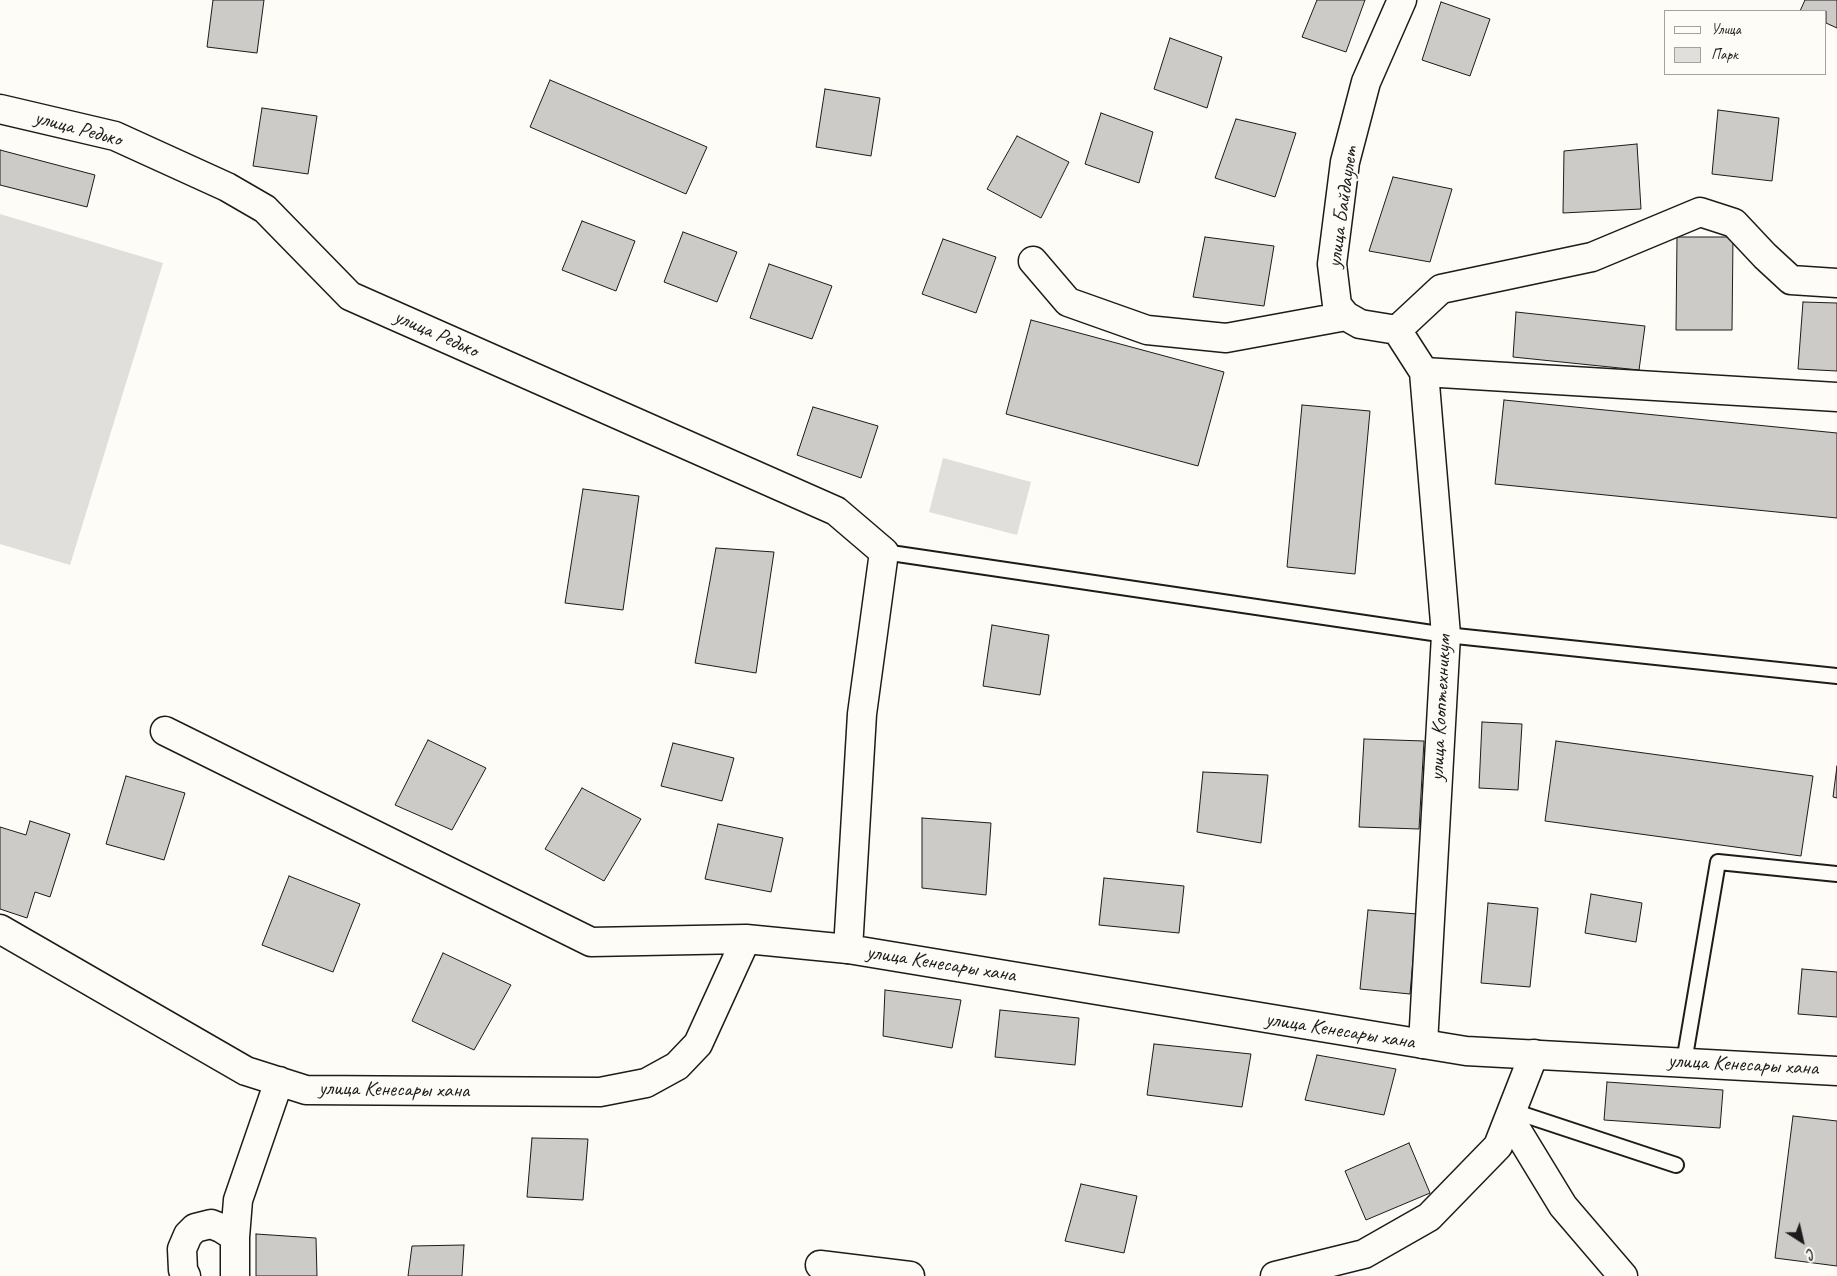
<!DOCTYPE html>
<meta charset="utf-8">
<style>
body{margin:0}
#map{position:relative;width:1837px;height:1276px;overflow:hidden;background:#fdfcf7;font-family:Caveat,sans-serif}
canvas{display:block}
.legend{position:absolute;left:1664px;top:10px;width:162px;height:65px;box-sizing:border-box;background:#fdfcf7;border:1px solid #a3a29f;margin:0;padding:6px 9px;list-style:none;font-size:15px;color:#1c1c1c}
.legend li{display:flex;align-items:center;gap:10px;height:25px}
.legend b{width:25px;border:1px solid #a3a29f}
.north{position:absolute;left:1777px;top:1216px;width:50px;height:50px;-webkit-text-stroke:4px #fdfcf7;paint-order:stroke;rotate:145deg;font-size:14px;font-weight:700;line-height:20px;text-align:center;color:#1c1c1c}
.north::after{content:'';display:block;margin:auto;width:18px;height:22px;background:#1c1c1c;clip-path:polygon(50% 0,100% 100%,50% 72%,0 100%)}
</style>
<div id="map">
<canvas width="1837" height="1276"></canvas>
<ul class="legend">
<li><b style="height:6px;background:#fdfcf7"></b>Улица</li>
<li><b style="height:14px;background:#e0dfdb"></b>Парк</li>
</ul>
<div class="north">С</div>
</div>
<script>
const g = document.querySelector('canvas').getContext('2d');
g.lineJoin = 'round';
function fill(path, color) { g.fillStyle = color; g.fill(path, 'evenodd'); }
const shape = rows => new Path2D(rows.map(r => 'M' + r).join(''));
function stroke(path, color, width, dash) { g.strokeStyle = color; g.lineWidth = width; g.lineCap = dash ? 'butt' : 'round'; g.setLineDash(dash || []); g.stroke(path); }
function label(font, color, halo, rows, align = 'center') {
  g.font = font + ' Caveat,sans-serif'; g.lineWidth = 4; g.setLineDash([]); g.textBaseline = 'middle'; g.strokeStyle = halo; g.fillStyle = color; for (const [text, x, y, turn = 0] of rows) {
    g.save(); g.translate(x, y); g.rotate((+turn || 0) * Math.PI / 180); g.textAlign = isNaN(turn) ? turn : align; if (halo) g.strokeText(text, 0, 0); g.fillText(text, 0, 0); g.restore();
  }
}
fill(shape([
 [0,214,163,263,70,565,0,544],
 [943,458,1031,482,1017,535,929,512]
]), '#e0dfdb');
const building = shape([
 [213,0,264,0,257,53,207,47,213,0],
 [1317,0,1365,0,1346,52,1302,37,1317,0],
 [1805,0,1837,0,1837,28,1826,23,1826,11,1800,11,1805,0],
 [1441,2,1490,19,1470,76,1422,60,1441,2],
 [1170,38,1222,57,1207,108,1154,89,1170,38],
 [550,80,707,147,686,194,530,127,550,80],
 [825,89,880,98,871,156,816,147,825,89],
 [262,108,317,116,308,174,253,166,262,108],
 [1718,110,1779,118,1772,181,1712,174,1718,110],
 [1101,113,1153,132,1139,183,1085,164,1101,113],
 [1236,119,1296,133,1275,197,1215,178,1236,119],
 [1017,136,1069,162,1041,218,987,189,1017,136],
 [1637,144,1641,209,1563,213,1564,151,1637,144],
 [0,150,95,175,87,207,0,185,0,150],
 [1393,177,1452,189,1430,262,1369,251,1393,177],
 [582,221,635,241,616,291,562,270,582,221],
 [683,232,737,252,717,302,664,282,683,232],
 [1205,237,1274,246,1264,306,1193,297,1205,237],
 [1677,237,1733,237,1732,330,1676,330,1677,237],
 [943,239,996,257,976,313,922,294,943,239],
 [769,264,832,286,812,339,750,318,769,264],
 [1803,302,1837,303,1837,371,1798,369,1803,302],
 [1516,312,1645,326,1639,370,1513,357,1516,312],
 [1031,320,1224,372,1198,466,1006,414,1031,320],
 [1504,400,1837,433,1837,518,1495,484,1504,400],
 [1302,405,1370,411,1355,574,1287,567,1302,405],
 [813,407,878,426,861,478,797,455,813,407],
 [583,489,639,496,623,610,565,603,583,489],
 [716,548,774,552,756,673,695,663,716,548],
 [992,625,1049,635,1040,695,983,686,992,625],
 [1482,722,1522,724,1518,790,1479,788,1482,722],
 [1364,739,1424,741,1419,829,1359,827,1364,739],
 [428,740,486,768,452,830,395,805,428,740],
 [1556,741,1813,776,1801,856,1545,821,1556,741],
 [673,743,734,758,722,801,661,786,673,743],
 [1837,766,1837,798,1833,797,1837,766],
 [1203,772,1268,775,1261,843,1197,832,1203,772],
 [126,776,185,793,164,860,106,844,126,776],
 [582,788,641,819,604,881,545,849,582,788],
 [922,818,991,823,986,895,922,888,922,818],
 [30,821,70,834,50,897,35,892,27,918,0,909,0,827,26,835,30,821],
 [718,824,783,838,771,892,705,879,718,824],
 [289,876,360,904,333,972,262,945,289,876],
 [1104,878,1184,886,1179,933,1099,925,1104,878],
 [1591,894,1642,903,1636,942,1585,933,1591,894],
 [1488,903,1538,908,1530,987,1481,983,1488,903],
 [1368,910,1417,914,1410,994,1360,989,1368,910],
 [443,953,511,985,474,1050,412,1021,443,953],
 [1802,969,1837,972,1837,1017,1798,1014,1802,969],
 [885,990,961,1000,952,1048,883,1036,885,990],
 [1000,1010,1079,1018,1075,1065,995,1057,1000,1010],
 [1154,1044,1251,1054,1242,1107,1147,1095,1154,1044],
 [1317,1055,1396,1069,1384,1115,1305,1100,1317,1055],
 [1607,1082,1723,1090,1720,1128,1604,1120,1607,1082],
 [1793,1116,1837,1121,1837,1266,1775,1258,1793,1116],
 [532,1138,588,1139,583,1200,527,1197,532,1138],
 [1409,1143,1430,1193,1366,1220,1345,1171,1409,1143],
 [1081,1184,1137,1196,1124,1253,1065,1241,1081,1184],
 [256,1234,316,1238,317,1276,256,1276,256,1234],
 [464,1245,462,1276,408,1276,412,1246,464,1245]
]);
fill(building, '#cccbc8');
stroke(building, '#1c1c1c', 1);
const service = shape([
 [884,552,1446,635,1837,676],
 [1684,1062,1718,862,1837,874],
 [1513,1111,1676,1165]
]);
const minor = shape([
 [1402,0,1366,82,1345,162,1332,264,1337,305,1346,316,1360,324,1397,330,1424,372,1446,635,1423,1044],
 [1033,261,1068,302,1147,330,1226,338,1346,316],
 [1397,330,1441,289,1592,257,1700,212,1734,223,1765,256,1791,280,1837,283],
 [1424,372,1837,397],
 [165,731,591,942,746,939,848,949],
 [0,929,246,1071,306,1090,600,1092,646,1083,677,1066,698,1044,746,939],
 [1510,1119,1563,1206,1623,1276],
 [820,1265,910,1276],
 [186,1276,183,1270,182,1249,188,1235,195,1228,211,1224,221,1228,235,1237],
 [235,1276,235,1237,238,1200,279,1081],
 [1275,1276,1364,1254,1429,1217,1498,1146,1534,1054]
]);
const tertiary = shape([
 [0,109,115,136,227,187,265,209,350,296,836,511,884,552,862,714,848,949,1466,1051,1837,1071]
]);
stroke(service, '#1c1c1c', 18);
stroke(minor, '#1c1c1c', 31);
stroke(tertiary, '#1c1c1c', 31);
stroke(service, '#fdfcf7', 14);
stroke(minor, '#fdfcf7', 28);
stroke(tertiary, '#fdfcf7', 28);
label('21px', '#1c1c1c', '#fdfcf7', [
 ["улица Редько",78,129,15],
 ["улица Байдаулет",1343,207,-82],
 ["улица Редько",436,334,24],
 ["улица Кооптехникум",1441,708,-87],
 ["улица Кенесары хана",941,964,9],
 ["улица Кенесары хана",1340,1031,9],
 ["улица Кенесары хана",1743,1065,3],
 ["улица Кенесары хана",394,1090,1]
]);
</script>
